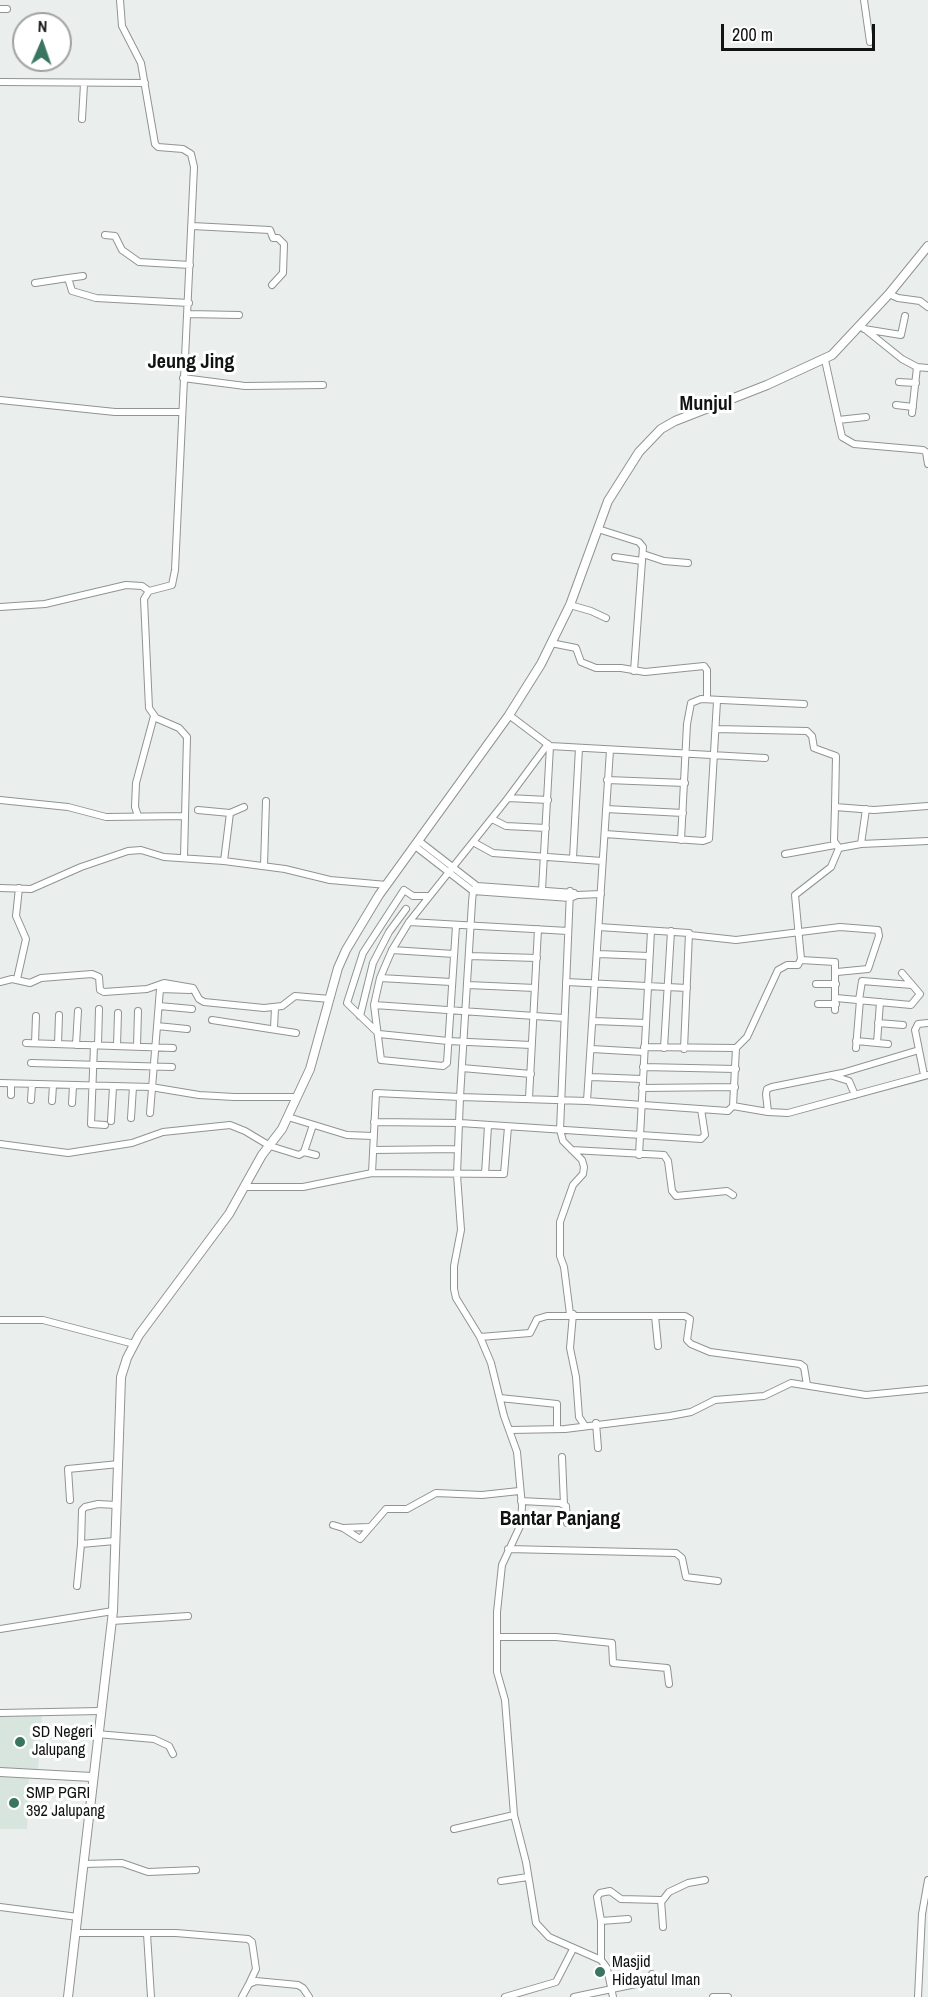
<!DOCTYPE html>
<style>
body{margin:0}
#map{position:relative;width:928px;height:1997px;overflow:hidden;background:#eaefed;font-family:"Archivo Narrow",sans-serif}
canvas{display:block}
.north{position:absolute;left:12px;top:12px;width:60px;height:60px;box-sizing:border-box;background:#fff;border:2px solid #a0a1a0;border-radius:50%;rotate:2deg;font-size:16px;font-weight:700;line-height:24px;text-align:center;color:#111312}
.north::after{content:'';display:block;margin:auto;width:21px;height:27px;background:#397560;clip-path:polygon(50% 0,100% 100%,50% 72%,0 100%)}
.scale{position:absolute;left:721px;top:24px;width:154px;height:27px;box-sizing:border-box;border:3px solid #111312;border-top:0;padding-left:8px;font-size:18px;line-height:21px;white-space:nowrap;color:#111312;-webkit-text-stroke:4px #fff;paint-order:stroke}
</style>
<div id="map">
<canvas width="928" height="1997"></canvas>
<div class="north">N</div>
<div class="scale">200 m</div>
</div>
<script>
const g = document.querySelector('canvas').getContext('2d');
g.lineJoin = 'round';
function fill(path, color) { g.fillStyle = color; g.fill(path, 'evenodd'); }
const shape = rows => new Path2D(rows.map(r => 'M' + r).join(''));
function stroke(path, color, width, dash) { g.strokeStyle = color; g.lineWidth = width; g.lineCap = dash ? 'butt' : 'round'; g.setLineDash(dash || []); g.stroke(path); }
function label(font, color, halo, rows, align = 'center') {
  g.font = font + ' "Archivo Narrow",sans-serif'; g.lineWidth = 6; g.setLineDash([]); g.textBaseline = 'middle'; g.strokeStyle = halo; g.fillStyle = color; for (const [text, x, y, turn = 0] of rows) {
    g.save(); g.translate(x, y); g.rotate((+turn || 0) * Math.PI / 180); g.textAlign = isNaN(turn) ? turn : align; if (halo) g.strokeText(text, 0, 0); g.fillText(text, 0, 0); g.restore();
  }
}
fill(shape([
 [42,1714,38,1770,0,1769,0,1716],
 [0,1775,29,1777,27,1829,0,1829]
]), '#d8e5df');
const street = shape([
 [120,0,122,26,141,63,155,144,158,147,183,149,191,154,194,167,175,570,172,585,149,591,144,599,149,708,156,718,179,728,187,737,184,857],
 [864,0,870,42],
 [0,9,7,9],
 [0,82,145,83],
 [82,119,84,84],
 [192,226,270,230,273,238,278,238,284,244,283,273,272,285],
 [105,235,115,236,122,250,139,262,190,265],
 [68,278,83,276],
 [35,283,68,278,72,291,96,298,189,303],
 [889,294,898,298,920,301,928,307],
 [188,314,239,315],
 [861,326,902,359,917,367,928,368],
 [864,329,901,335,905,316],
 [825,360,842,437,854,444,923,450,926,452,928,464],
 [183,378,245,386,323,385],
 [899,382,916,383],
 [0,400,115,412,182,412],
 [896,405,913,407],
 [912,413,917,367],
 [838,420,866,417],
 [598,529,639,542,643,547,634,671],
 [643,554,664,561,688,563],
 [615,557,642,561],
 [570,605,591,611,606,618],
 [0,607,45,604,126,585,142,586,149,591],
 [551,643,576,648,581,662,596,668,621,668,645,672,704,666,707,670,707,699],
 [509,715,550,746,765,758],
 [716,729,807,731,812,736,814,748,836,756,835,807],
 [607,780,685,783],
 [508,798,548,800],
 [0,800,68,807,106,817,185,816],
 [606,809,683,813],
 [198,810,230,813,244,807],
 [138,816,135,807,136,783,154,716],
 [492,819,506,826,546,828],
 [605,834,703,841,709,839,717,701],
 [681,840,687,724,691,703,701,699,804,704],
 [419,841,477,886,574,893],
 [473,842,493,853,602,861],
 [861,844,866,809],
 [415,846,473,891,570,898,577,895,601,894],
 [839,848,834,841,835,807,874,810,928,806],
 [785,854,835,845],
 [573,858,579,748],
 [224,861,230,813],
 [264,866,266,801],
 [0,888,31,889,81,867,128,851,141,850,164,857,224,861,285,869,330,880,387,885],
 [542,890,550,746],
 [429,896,413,896,404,890,363,953,347,1003,379,1034,448,1041,531,1045],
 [409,922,568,931],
 [456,926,447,1063,443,1066,381,1060,374,1005,380,978,392,950,409,922,508,798,548,744],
 [599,927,689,933,684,1049],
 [690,935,736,940,840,927,878,930,879,936,868,969,837,972],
 [392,950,454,954],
 [598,954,649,956],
 [469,956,537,958],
 [801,960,835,962,835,1010],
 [380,978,451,982],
 [17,979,26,939,16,916,19,888],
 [0,982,12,979,30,983,41,978,92,974,99,977,100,990,104,992,147,989,164,983,193,988,199,999,204,1002,264,1008,282,1006,295,996,330,999],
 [566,982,687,988],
 [816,984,836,984],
 [468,985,535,988],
 [836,998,911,1005,920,994,902,973],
 [859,1000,862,981,912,985],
 [818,1004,836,1004],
 [374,1005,564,1018],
 [159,1006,192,1009],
 [360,1016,373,963,389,932,406,909],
 [212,1020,296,1033],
 [594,1021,645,1023],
 [878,1023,903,1025],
 [157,1026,187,1029],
 [274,1028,275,1008],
 [856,1041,888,1044],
 [26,1043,173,1048],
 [35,1043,36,1016],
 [877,1043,880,1002],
 [58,1044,59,1015],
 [76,1045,78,1011],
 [94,1045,91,1124,105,1125],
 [98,1045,99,1009],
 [117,1046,118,1013],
 [137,1046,138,1011],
 [644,1047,736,1048],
 [664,1048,671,931],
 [856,1048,860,1000],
 [592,1049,644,1052],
 [31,1063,172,1067],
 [643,1067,736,1069],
 [462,1068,531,1074],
 [924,1075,915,1030,918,1024,928,1023],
 [833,1076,849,1081,855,1095],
 [591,1077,642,1079],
 [0,1083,151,1087,199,1095,234,1097,297,1097],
 [642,1088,735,1087],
 [11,1095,11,1084],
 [529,1098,538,929],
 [31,1100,32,1085],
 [52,1101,53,1085],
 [587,1101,610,750],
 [72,1103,73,1086],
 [733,1106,768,1112,788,1113,928,1075],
 [768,1112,766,1094,767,1089,772,1087,842,1073,919,1050],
 [150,1113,160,989,190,990],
 [288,1117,347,1135,373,1136],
 [131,1118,133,1087],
 [111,1121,113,1087],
 [374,1122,460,1123,701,1139,705,1135,701,1109],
 [0,1144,68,1153,132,1143,163,1132,230,1125,245,1131,270,1146,299,1155,304,1152,313,1125],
 [373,1150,458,1149],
 [572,1150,664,1155,668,1161,672,1191,676,1196,727,1191,733,1195],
 [304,1152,316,1155],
 [639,1155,651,931],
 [372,1173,376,1093,460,1097,472,902,473,891,477,886],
 [485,1174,488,1126],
 [244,1187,303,1187,372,1173,504,1174,508,1127],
 [570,1314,564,1267,560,1256,560,1222,573,1185,583,1174,584,1167,582,1160,563,1141,560,1130,570,891],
 [573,1314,570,1348,576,1377,579,1417,585,1426],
 [655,1316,658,1346],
 [0,1320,43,1320,134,1344],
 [480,1337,530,1333,537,1319,547,1316,685,1316,690,1319,687,1340,691,1344,710,1352,800,1364,804,1367,807,1385],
 [500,1398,557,1404,557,1428],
 [596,1423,598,1448],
 [510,1430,565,1429,670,1416,691,1412,715,1400,764,1396,791,1383,866,1395,928,1389],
 [562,1457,564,1505],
 [70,1500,68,1469,119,1464],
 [521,1501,560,1503,566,1506,567,1523],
 [333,1525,343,1528,360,1539,386,1509,407,1509,436,1493,482,1495,519,1491],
 [343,1528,369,1527],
 [115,1541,81,1544,82,1510,85,1507,98,1504,116,1505],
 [508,1549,676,1553,682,1558,686,1577,718,1581],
 [77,1586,81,1544],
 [112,1621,188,1616],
 [0,1629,113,1611],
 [498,1637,556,1637,612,1643,613,1663,667,1668,669,1684],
 [0,1713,100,1711],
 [97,1734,154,1739,169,1746,173,1754],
 [454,1829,514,1815],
 [83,1864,122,1863,148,1872,196,1870],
 [501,1881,528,1877],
 [662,1901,669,1892,688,1883,705,1880],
 [0,1907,78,1917],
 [601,1921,628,1919],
 [75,1933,176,1933,248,1939,252,1942,256,1969,249,1984],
 [147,1934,151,1997],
 [601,1960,601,1921,597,1897,600,1893,610,1891,621,1899,661,1900,663,1927],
 [242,1997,249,1984,256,1981,298,1985,303,1988,309,1997],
 [505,1997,556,1982,573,1949],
 [574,1997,650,1981,652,1974],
 [613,1997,607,1968,601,1960,549,1937,536,1923,526,1862,514,1815,505,1700,497,1672,497,1612,502,1565,521,1524,522,1506,517,1452,504,1416,491,1363,480,1337,456,1298,454,1289,454,1266,461,1230,457,1175,460,1097,587,1101,728,1111,733,1106,736,1048,747,1037,778,970,787,965,798,965,801,959,795,895,831,867,839,848,861,844,928,841],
 [713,1997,728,1997],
 [918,1997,922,1914,928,1880]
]);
const secondary = shape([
 [0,1772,92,1777],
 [68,1997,113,1611,121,1377,127,1358,139,1335,229,1214,262,1155,282,1129,310,1069,338,968,346,950,379,895,509,715,541,664,570,605,608,501,639,452,661,429,675,421,767,385,832,355,889,294,928,246]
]);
stroke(street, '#8f9492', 8);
stroke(secondary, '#8f9492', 10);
stroke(street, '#fff', 6);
stroke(secondary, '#fff', 8);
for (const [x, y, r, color] of [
 [20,1742,6,"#397560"],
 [14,1803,6,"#397560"],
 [600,1972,6,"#397560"]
]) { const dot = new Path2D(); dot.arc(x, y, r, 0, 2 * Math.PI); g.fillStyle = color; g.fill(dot); stroke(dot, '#fff', 2); }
label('16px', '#111312', '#fff', [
 ["SD Negeri",32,1733],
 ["Jalupang",32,1751],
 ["SMP PGRI",26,1794],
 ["392 Jalupang",26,1812],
 ["Masjid",612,1963],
 ["Hidayatul Iman",612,1981]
], 'left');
label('bold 20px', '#111312', '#fff', [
 ["Jeung Jing",191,363],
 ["Munjul",706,405],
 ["Bantar Panjang",560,1520]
]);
</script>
